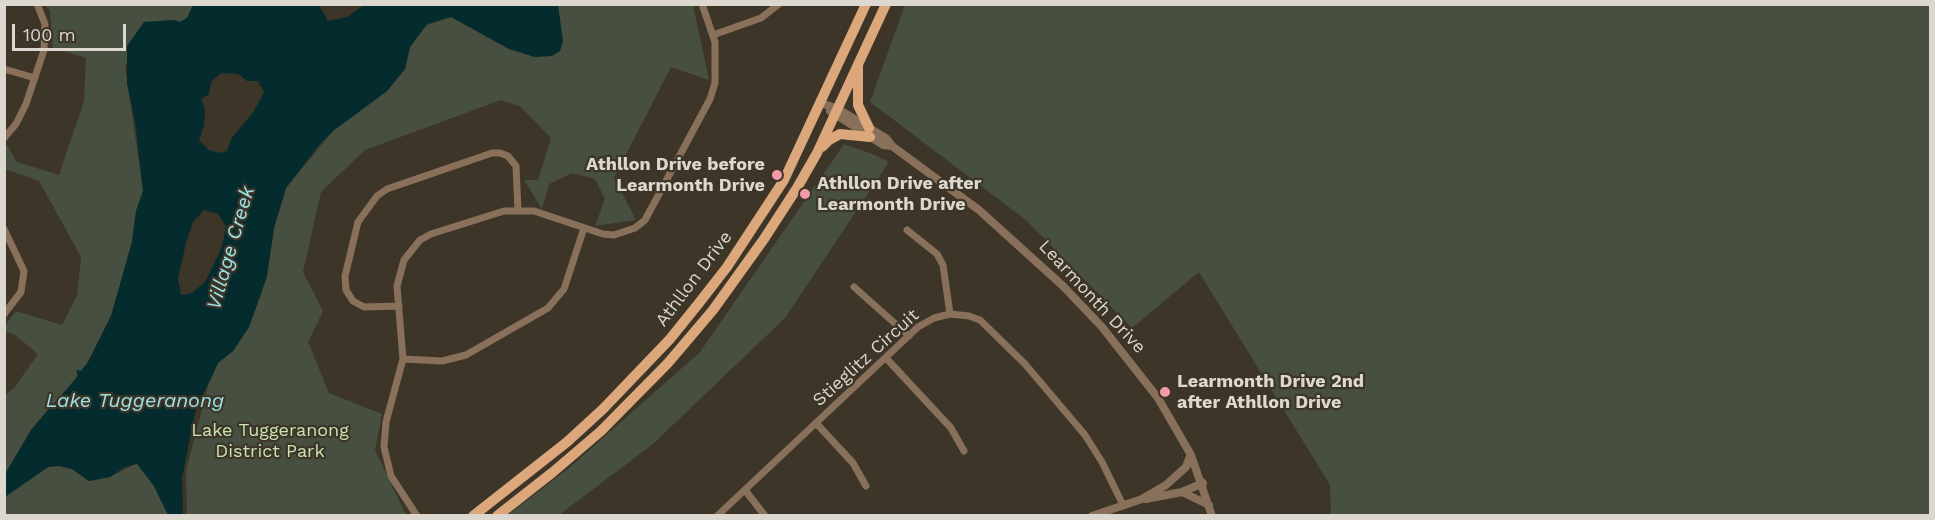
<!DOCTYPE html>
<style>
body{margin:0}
#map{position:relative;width:1935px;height:520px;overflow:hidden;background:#3d3527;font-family:"Work Sans",sans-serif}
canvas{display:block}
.frame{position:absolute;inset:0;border:6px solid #ddd8cf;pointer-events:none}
.scale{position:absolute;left:12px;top:24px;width:114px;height:27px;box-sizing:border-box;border:3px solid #ddd8cf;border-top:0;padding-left:8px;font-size:18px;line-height:21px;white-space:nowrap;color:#ddd8cf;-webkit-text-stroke:4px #3d3527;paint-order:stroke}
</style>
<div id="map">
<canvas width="1935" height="520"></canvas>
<div class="frame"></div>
<div class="scale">100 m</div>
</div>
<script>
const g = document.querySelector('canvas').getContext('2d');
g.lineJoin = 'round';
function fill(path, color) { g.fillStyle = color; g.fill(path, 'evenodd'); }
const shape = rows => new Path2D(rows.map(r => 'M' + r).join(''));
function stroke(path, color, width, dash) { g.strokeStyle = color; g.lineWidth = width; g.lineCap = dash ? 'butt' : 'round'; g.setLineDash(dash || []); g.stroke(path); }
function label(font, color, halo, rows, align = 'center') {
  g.font = font + ' "Work Sans",sans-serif'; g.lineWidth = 4.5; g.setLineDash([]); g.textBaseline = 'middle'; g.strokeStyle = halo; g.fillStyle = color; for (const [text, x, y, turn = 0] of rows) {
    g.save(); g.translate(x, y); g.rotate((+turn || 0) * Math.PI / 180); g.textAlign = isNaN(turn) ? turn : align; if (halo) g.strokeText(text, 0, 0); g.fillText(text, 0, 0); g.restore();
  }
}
fill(shape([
 [45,5,193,5,187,18,125,66,143,191,136,211,132,242,111,316,88,362,55,405,47,410,31,430,5,474,5,395,14,388,38,354,15,335,5,331,5,326,16,311,62,325,77,295,81,257,39,181,5,169,5,147,7,145,17,162,59,175,84,101,86,58,53,48,50,11],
 [558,5,693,5,709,80,671,67,614,178,636,220,595,226,605,199,595,179,572,173,549,184,542,209,524,180,538,180,551,138,521,107,501,100,365,150,321,192,303,272,323,311,308,342,329,393,382,414,375,450,406,515,187,515,186,471,208,386,218,363,233,351,249,327,261,295,267,276,274,228,286,188,333,131,387,91,405,69,410,47,427,25,451,17,509,49,535,57,559,15],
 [905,5,1930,5,1930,515,1331,515,1330,485,1199,272,1132,328,1026,220,870,102],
 [844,144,875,155,889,162,785,318,653,444,559,515,508,515,569,468,700,352],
 [137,463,154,486,168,515,5,515,4,497,48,467,59,466,72,469,89,481,110,477]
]), '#475040');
fill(shape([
 [193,5,319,5,328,21,347,17,364,5,558,5,563,41,560,51,552,56,535,57,509,49,451,17,427,24,410,47,405,69,387,91,333,131,320,144,286,188,274,228,267,276,249,327,233,351,218,363,196,409,182,478,183,515,168,515,154,486,137,464,125,467,110,477,89,481,72,469,59,466,48,467,5,497,5,474,31,430,78,376,76,370,81,371,88,362,111,316,132,242,136,211,143,191,135,121,127,84,127,46,144,22,174,20,180,22,187,18],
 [221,73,238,74,247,81,258,81,264,92,254,111,231,139,227,151,219,153,209,150,199,140,204,126,205,109,201,99,209,94,211,82],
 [204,210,218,214,226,226,222,247,205,282,192,293,181,295,178,279,186,243,193,222]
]), '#042b2d');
stroke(shape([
 [713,35,761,18,779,4],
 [4,69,35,78],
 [4,138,16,124,26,104,44,50,45,24,37,4],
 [4,229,24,271,21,292,4,314],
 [907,230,937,254,943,265,950,314],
 [854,287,909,336],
 [399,306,364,307,353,301,346,290,345,276,358,222,377,196,387,189,492,153,500,153,508,156,516,166,518,210],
 [886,358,951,428,964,451],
 [403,359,442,361,466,355,548,308,564,289,584,228],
 [816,423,853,463,866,486],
 [745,490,765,516],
 [417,516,391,476,384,447,386,422,403,359,397,286,404,260,420,240,431,234,504,211,534,211,603,234,614,235,635,228,645,220,710,99,715,83,715,42,702,4],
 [717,516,918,327,934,318,950,314,969,316,980,320,1025,364,1085,435,1102,462,1123,505]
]), '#89705a', 7);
stroke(shape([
 [821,103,838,109,887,139,892,146,979,210,1063,286,1102,327,1158,398,1191,455,1212,516],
 [830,111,883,145,892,146],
 [1182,492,1209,505],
 [1146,499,1182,492,1203,483],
 [1092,516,1142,499,1166,485,1186,467,1190,456]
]), '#89705a', 8);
stroke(shape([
 [858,66,858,105,869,128],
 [822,147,829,140,840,134,870,137],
 [473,516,567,442,603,409,670,339,699,303,727,267,784,180,866,4],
 [497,516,553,472,601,431,668,363,713,310,764,239,797,188,817,153,886,4]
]), '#dca77a', 10);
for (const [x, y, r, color] of [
 [777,175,6,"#f39aa9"],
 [805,194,6,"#f39aa9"],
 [1165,392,6,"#f39aa9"]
]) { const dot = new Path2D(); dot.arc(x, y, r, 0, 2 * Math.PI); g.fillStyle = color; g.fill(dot); stroke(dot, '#3d3527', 2); }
label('bold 18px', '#ddd8cf', '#3d3527', [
 ["Athllon Drive before",765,165,"right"],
 ["Learmonth Drive",765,186,"right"],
 ["Athllon Drive after",817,184],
 ["Learmonth Drive",817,205],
 ["Learmonth Drive 2nd",1177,382],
 ["after Athllon Drive",1177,403]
], 'left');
label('18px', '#ddd8cf', '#3d3527', [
 ["Athllon Drive",694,279,-53],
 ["Learmonth Drive",1092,297,47],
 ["Stieglitz Circuit",866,358,-42]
]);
label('18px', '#c8e4b3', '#3d3527', [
 ["Lake Tuggeranong",270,431],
 ["District Park",270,452]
]);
label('italic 20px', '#9ae2e6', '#3d3527', [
 ["Village Creek",231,248,-74],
 ["Lake Tuggeranong",135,401]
]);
</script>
